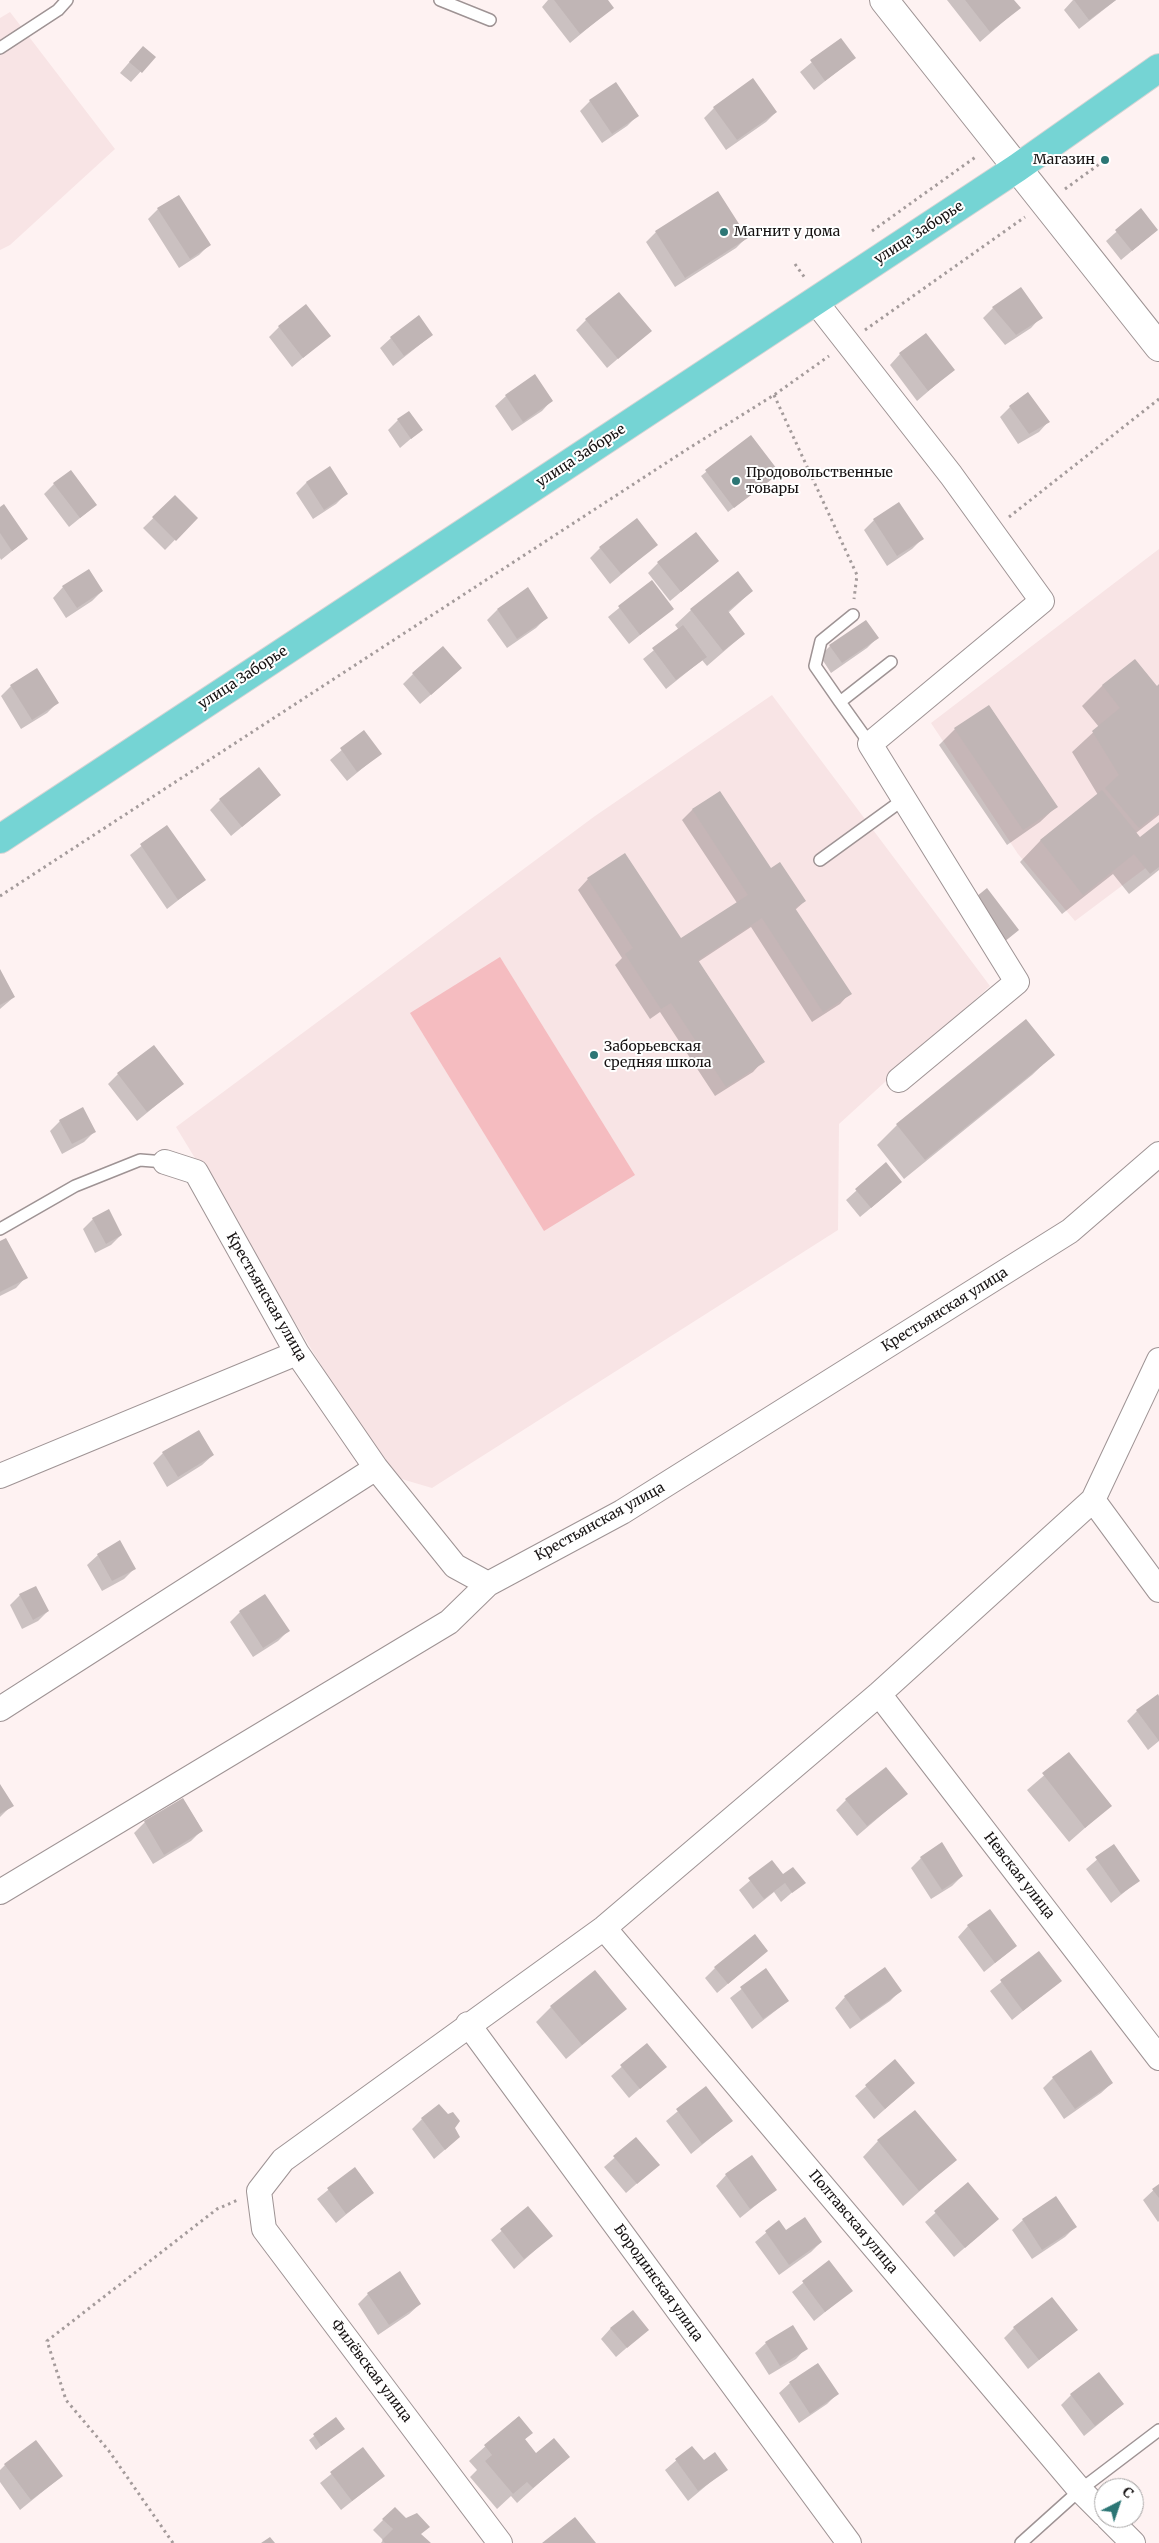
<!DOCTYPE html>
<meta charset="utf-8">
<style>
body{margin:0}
#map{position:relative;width:1159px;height:2543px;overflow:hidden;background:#fef2f2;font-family:Merriweather,serif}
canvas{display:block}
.north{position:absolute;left:1094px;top:2478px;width:50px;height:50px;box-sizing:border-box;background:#fff;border:1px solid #a2a0a0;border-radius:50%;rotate:41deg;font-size:14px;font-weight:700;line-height:20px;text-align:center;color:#161212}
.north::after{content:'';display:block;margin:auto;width:18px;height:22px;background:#2c7675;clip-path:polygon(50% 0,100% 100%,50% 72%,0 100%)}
</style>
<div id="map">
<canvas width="1159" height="2543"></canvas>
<div class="north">С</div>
</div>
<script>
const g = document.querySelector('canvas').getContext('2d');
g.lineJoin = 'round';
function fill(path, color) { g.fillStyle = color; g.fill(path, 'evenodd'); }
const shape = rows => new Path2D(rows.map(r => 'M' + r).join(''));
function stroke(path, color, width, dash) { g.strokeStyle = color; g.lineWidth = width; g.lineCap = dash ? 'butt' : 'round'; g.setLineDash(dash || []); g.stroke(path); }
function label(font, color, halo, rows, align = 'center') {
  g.font = font + ' Merriweather,serif'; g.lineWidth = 4; g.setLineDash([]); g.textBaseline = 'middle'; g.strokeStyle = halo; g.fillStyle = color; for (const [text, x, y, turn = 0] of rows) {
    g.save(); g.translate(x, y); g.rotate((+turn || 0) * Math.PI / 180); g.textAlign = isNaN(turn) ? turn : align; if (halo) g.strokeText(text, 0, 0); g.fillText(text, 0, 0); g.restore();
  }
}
fill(shape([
 [10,12,115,149,10,245,0,250,0,18],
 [1159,549,1159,858,1075,921,1018,854,931,723],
 [772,695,990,986,839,1124,838,1230,432,1488,388,1475,176,1127,595,816]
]), '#f8e4e5');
fill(shape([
 [500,957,635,1175,544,1231,410,1013]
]), '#f5bcc0');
fill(shape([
 [548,0,606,0,612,8,570,43,542,7],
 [947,0,1013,0,1019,8,980,42],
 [1073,0,1116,0,1079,29,1064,10],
 [840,39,854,58,814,90,800,72],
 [154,57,131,82,120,73,133,58],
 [590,101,637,116,627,126,602,143,580,111],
 [714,108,776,112,766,122,726,150,704,118],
 [158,209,209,245,199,255,179,268,148,219],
 [1141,210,1157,230,1121,260,1106,241],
 [656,232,746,238,736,248,675,287,646,242],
 [993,308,1041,317,1031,328,1005,345,983,318],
 [586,320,650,331,607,368,576,330],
 [279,327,329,336,292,367,269,337],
 [432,335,393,366,380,348,391,338],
 [900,354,953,370,917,401,890,365],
 [535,376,552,400,542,411,512,431,495,406,506,396],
 [1010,407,1049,421,1039,432,1018,444,1000,417],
 [398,420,421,430,400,448,388,430],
 [751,436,774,477,728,512,701,476],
 [329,468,346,494,336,504,313,519,296,493,306,483],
 [54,484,96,505,69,527,44,494],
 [175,497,196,518,165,550,143,528],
 [0,508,27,539,1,560,0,558],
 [874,520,922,539,912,549,887,566,864,530],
 [656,545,610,584,590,558,600,548],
 [718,561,670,601,648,573,658,563],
 [651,582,672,609,629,644,608,617],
 [63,587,102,591,92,601,66,618,53,598],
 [752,591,728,613,744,634,707,666,702,660,666,689,643,659,679,630,675,625,691,610],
 [497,610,547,617,536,628,507,648,487,620],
 [877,638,867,648,831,673,820,656,830,646],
 [413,674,450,678,420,704,403,684],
 [1103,685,1156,687,1159,685,1159,815,1136,833,1140,839,1159,823,1159,870,1129,894,1113,874,1062,914,1020,862,1040,841,1098,795,1072,752,1099,727,1082,706],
 [11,686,57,703,47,713,21,729,1,696],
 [989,706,1056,807,1040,822,1007,845,939,745,955,729],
 [363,732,380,754,347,781,330,760],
 [720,792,770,870,805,901,795,910,850,993,840,1004,812,1022,751,927,698,962,763,1061,753,1072,715,1096,660,1012,650,1019,615,965,622,958,578,890,588,879,681,940,737,903,682,820,692,810],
 [280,795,231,836,210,810,220,800],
 [167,826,204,880,167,909,130,855],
 [0,972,14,997,0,1009],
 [1053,1055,1032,1075,904,1179,877,1145,897,1125],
 [118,1074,182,1084,137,1121,108,1084],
 [60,1121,94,1132,84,1142,62,1154,50,1131],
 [886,1164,890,1192,860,1217,846,1200],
 [93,1219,121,1235,111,1245,95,1253,83,1229],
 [0,1243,26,1277,16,1288,0,1296],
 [163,1453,213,1455,202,1465,167,1487,153,1463],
 [98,1555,134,1569,124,1579,102,1591,87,1565],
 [20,1595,48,1611,38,1621,22,1629,10,1605],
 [240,1612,288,1631,278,1641,253,1657,230,1622],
 [1159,1698,1159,1741,1148,1750,1127,1721,1137,1711],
 [1069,1754,1110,1806,1069,1842,1027,1790],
 [0,1786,12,1805,0,1817],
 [906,1794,857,1836,836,1810,846,1800],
 [183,1799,202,1830,191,1841,153,1864,134,1833,145,1822],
 [1113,1846,1138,1881,1111,1903,1086,1869],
 [921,1858,962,1876,952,1886,931,1899,911,1868],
 [772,1862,783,1876,804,1882,781,1902,774,1892,753,1909,739,1890],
 [968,1926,1016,1946,984,1972,958,1937],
 [767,1951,717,1993,705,1978,715,1968],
 [1038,1953,1060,1981,1012,2020,990,1991],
 [885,1969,900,1991,890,2001,850,2029,835,2008,845,1997],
 [766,1970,788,2001,752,2029,730,1998],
 [551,2007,625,2009,566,2059,536,2022],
 [647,2045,665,2067,629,2098,611,2076],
 [895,2061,914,2083,874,2119,855,2096],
 [1053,2078,1112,2083,1101,2093,1064,2119,1043,2088],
 [706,2088,731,2121,691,2154,666,2121],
 [422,2119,453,2128,448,2147,434,2159,412,2129],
 [636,2139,658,2165,626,2193,604,2167],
 [878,2141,955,2160,903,2206,863,2157],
 [355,2168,373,2192,336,2223,317,2199],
 [726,2175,776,2189,740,2218,716,2186],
 [968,2184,998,2219,954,2257,925,2222],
 [1159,2185,1159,2221,1158,2222,1143,2200],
 [1056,2198,1075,2227,1065,2237,1032,2259,1012,2230,1023,2220],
 [528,2208,551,2236,514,2269,491,2240],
 [779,2222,786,2232,821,2242,811,2252,779,2275,755,2242],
 [829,2262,851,2291,814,2321,792,2292],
 [368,2294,420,2304,409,2314,378,2335,358,2304],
 [611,2328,647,2330,616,2357,601,2339],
 [1014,2328,1076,2330,1028,2369,1004,2338],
 [766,2343,806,2348,796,2359,769,2375,755,2353],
 [817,2364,837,2394,827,2404,799,2423,779,2393,790,2383],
 [1071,2395,1123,2404,1084,2436,1061,2405],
 [518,2417,532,2433,524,2440,536,2455,568,2457,517,2503,511,2496,497,2509,470,2477,477,2470,469,2461],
 [336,2419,343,2429,316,2450,309,2440],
 [692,2447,703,2462,726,2469,688,2501,665,2470],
 [363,2449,384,2476,341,2510,320,2483],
 [5,2465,62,2476,20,2510,0,2482,0,2470],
 [395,2508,420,2534,429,2543,381,2543,383,2540,373,2530]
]), '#0003');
fill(shape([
 [554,0,608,0,614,8,580,34],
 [965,0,1014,0,1021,8,990,32],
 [1074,0,1116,0,1089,20],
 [841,38,856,58,825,81,810,60],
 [143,46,156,57,142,73,129,62],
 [753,78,777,112,737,140,713,107],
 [616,82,639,116,612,134,589,100],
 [718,191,748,238,685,278,655,231],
 [179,195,211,245,190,259,157,208],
 [1141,208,1158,230,1132,251,1115,230],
 [1021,287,1043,318,1016,335,992,307],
 [619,292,652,331,618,359,585,319],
 [306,304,331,336,303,358,278,326],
 [419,315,433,335,404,356,390,337],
 [926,333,955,370,928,391,899,353],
 [535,374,553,401,523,422,505,395],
 [1028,392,1050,422,1029,434,1009,406],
 [409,411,423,430,411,439,397,419],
 [751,435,780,473,734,508,705,470],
 [330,466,348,494,324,510,306,482],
 [71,470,97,505,80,518,53,483],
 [175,495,198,518,176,541,152,517],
 [899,502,924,539,897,556,873,519],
 [4,504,28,539,12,551,0,533,0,507],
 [637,518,658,545,621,574,599,547],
 [696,532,719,561,681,592,657,562],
 [89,569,103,591,77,608,62,586],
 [738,571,753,591,728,611,745,634,723,651,690,609],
 [652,580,674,609,640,635,618,606],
 [528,587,548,618,517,639,497,609],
 [866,620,879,638,842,663,829,645],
 [683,625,707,657,676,680,652,648],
 [443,646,462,668,431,695,412,673],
 [1135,659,1157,686,1159,684,1159,812,1139,828,1105,788,1119,775,1092,731,1120,708,1102,685],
 [37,668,59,703,32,720,10,685],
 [989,705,1058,807,1023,830,954,728],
 [364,730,382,754,357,772,340,748],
 [259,767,281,795,242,827,219,799],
 [1102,790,1140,837,1159,822,1159,867,1150,874,1134,854,1083,895,1040,840],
 [720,791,771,868,780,862,806,901,795,908,852,994,823,1012,762,918,698,960,765,1062,726,1087,671,1003,661,1009,625,954,633,948,587,878,625,853,681,938,748,895,692,809],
 [167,825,206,880,178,900,140,844],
 [987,888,1019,930,1004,942,971,901],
 [0,969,15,997,0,1005],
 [1026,1019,1055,1055,925,1160,896,1124],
 [154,1045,184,1084,147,1112,117,1073],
 [83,1107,96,1132,72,1144,59,1120],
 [886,1162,902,1182,871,1208,855,1189],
 [109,1209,122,1235,106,1244,92,1218],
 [6,1238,28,1278,0,1292,0,1241],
 [199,1430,214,1455,178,1477,162,1452],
 [120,1540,136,1569,112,1581,97,1554],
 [36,1586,49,1611,33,1620,19,1594],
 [265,1594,290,1631,263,1648,239,1611],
 [1158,1694,1159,1696,1159,1741,1136,1710],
 [1069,1752,1112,1806,1085,1828,1042,1773],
 [886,1767,908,1794,867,1826,845,1799],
 [0,1784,14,1806,0,1814],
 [183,1798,203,1831,164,1855,144,1821],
 [942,1842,963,1876,942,1890,920,1857],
 [1114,1844,1140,1881,1121,1894,1095,1857],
 [772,1860,783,1874,793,1867,806,1883,792,1893,785,1883,764,1899,748,1878],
 [990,1909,1017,1946,995,1963,967,1925],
 [755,1934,768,1951,728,1984,714,1967],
 [1039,1951,1062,1981,1023,2011,1000,1980],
 [885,1967,902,1991,861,2020,844,1996],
 [766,1968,789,2001,763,2019,740,1987],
 [595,1970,627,2009,582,2045,550,2006],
 [647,2043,667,2067,640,2089,620,2065],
 [1091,2050,1113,2083,1075,2109,1052,2077],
 [895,2059,915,2083,885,2109,865,2085],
 [706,2086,733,2121,702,2144,676,2109],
 [439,2104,448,2114,453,2112,460,2121,455,2128,460,2137,445,2150,421,2118],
 [915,2110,957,2160,919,2191,877,2140],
 [636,2137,660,2165,637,2184,613,2156],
 [752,2155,777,2190,750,2209,725,2174],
 [355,2167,374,2193,346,2214,327,2188],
 [968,2182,999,2219,965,2248,934,2211],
 [1159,2184,1159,2198,1152,2189],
 [1056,2196,1077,2227,1042,2250,1022,2219],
 [528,2206,553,2236,524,2259,500,2229],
 [805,2217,822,2242,789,2265,765,2231,779,2220,786,2230],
 [829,2260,853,2291,825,2312,802,2281],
 [400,2271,421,2304,389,2325,367,2293],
 [1052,2297,1078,2330,1039,2360,1013,2327],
 [633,2310,649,2330,627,2348,610,2328],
 [793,2325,808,2349,780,2366,765,2342],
 [818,2363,839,2394,810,2414,789,2382],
 [1099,2372,1124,2404,1095,2426,1070,2394],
 [519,2416,533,2433,525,2439,536,2453,554,2438,570,2457,533,2488,527,2482,513,2494,485,2461,492,2455,484,2445],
 [336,2417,345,2429,321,2446,313,2434],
 [36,2440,63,2476,31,2500,4,2464],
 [692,2446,704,2460,715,2452,728,2470,698,2491,675,2459],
 [363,2447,385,2476,352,2501,330,2472],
 [395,2507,406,2518,417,2513,430,2527,421,2534,431,2543,385,2543,382,2540,393,2529,382,2519],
 [575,2517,596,2543,542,2543],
 [270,2537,275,2543,261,2543]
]), '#c0b5b5');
const service = shape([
 [440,0,490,20],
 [0,48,58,10,67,0],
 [840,702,815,666,821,641,853,615],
 [870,744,840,702,891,662],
 [820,860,904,799],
 [0,1229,75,1186,140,1160,165,1162],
 [1021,2543,1080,2490,1159,2430]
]);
const minor = shape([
 [815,301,951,475,1042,601,870,744,1017,982,899,1080],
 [165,1162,196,1172,297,1353,376,1468,455,1566,488,1584,622,1512,1070,1231,1159,1154],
 [0,1476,297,1353],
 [1093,1500,1159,1590],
 [879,1694,1159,2058],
 [0,1709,376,1468],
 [0,1892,449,1622,488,1584],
 [604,1928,1080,2490,1104,2514],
 [468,2024,849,2543],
 [1108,2518,1133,2543],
 [500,2543,264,2229,259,2191,283,2160,604,1928,879,1694,1093,1500,1159,1360]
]);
const tertiary = shape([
 [884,0,1159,347]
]);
const primary = shape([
 [0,839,1017,168,1159,68]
]);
stroke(service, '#9e9394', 14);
stroke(minor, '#9e9394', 26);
stroke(tertiary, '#9e9394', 30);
stroke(primary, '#d5d4d4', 30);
stroke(shape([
 [1065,189,1105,160],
 [872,231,977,156],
 [795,264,805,278],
 [865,330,1025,217],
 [774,395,857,575,854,599],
 [1009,517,1159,399],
 [0,896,686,450,774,395,829,356],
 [173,2543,109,2451,66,2400,47,2341,217,2209,238,2200]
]), '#a49b9b', 3, [2.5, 4]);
stroke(service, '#fff', 11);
stroke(minor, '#fff', 24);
stroke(tertiary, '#fff', 28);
stroke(primary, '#75d4d4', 28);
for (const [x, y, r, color] of [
 [1105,160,5,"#2c7675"],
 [724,232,5,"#2c7675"],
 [736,481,5,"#2c7675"],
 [594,1055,5,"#2c7675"]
]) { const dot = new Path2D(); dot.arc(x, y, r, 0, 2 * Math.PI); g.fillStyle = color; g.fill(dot); stroke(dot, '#fff', 2); }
label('14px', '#161212', '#fff', [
 ["Магазин",1095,160,"right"],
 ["Магнит у дома",734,232],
 ["Продовольственные",746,473],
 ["товары",746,489],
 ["Заборьевская",604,1047],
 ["средняя школа",604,1063]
], 'left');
label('14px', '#161212', '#fff', [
 ["улица Заборье",919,233,-33],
 ["улица Заборье",581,456,-33],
 ["улица Заборье",243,678,-33],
 ["Крестьянская улица",266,1297,60],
 ["Крестьянская улица",945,1310,-32],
 ["Крестьянская улица",600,1522,-29],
 ["Невская улица",1019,1876,52],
 ["Полтавская улица",853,2222,50],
 ["Бородинская улица",658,2283,54],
 ["Филёвская улица",371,2371,53]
]);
</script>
